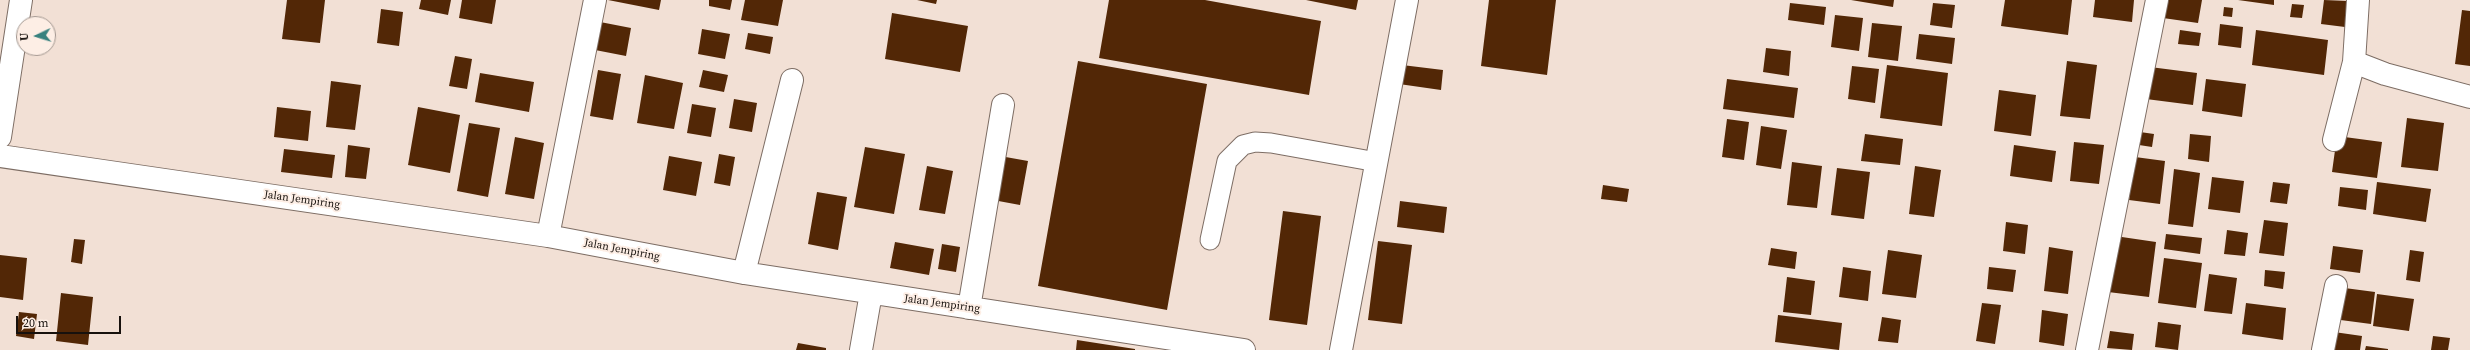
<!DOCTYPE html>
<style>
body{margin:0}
#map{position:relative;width:2470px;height:350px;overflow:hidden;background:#f2e0d5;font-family:"Source Serif 4",serif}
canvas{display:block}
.north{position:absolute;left:16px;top:16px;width:40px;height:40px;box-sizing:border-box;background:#fdeee5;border:1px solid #a1968f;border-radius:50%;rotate:266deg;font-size:11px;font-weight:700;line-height:16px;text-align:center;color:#17110d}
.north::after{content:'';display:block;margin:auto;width:14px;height:18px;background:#38817e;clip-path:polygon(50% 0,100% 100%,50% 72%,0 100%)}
.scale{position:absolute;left:16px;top:316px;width:105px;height:18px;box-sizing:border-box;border:2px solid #17110d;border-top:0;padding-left:5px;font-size:12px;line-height:14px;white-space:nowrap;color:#17110d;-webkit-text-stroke:3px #fdeee5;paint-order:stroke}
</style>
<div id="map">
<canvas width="2470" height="350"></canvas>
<div class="north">U</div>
<div class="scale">20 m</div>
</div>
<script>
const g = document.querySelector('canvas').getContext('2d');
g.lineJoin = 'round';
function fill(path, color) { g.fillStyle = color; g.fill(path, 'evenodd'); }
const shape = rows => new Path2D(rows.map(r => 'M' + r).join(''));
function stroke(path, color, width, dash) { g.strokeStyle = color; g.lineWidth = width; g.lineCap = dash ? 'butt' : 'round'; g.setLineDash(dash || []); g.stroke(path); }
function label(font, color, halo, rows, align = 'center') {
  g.font = font + ' "Source Serif 4",serif'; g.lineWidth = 4; g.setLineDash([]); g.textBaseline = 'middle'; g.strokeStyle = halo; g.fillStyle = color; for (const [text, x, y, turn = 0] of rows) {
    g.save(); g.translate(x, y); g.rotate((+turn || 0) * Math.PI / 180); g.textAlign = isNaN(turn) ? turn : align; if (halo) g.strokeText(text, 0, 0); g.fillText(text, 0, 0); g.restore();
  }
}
fill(shape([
 [287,0,325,0,320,43,282,39],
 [421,0,451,0,448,15,419,9],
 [462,0,496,0,492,24,459,18],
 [608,0,661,0,659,10],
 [709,0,732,0,730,10,709,6],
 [745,0,783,0,778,26,741,20],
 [917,0,937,0,936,4],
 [1109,0,1205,0,1321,21,1309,95,1099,58],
 [1306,0,1358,0,1356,10],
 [1489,0,1556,0,1547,75,1481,66],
 [1851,0,1894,0,1893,7],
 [2005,0,2072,0,2068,35,2001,26],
 [2095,0,2134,0,2132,22,2093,17],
 [2158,0,2202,0,2198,23,2156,17],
 [2238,0,2274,0,2274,5],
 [2324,0,2348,1,2345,27,2321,24],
 [1790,3,1826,7,1824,25,1788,20],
 [1933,3,1955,5,1952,28,1930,25],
 [2292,4,2304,5,2302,18,2290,17],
 [2224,7,2233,8,2232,17,2223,16],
 [381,9,403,12,399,46,377,43],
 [2462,10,2470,11,2470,66,2455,64],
 [892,13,968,26,960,72,885,59],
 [1835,15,1863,18,1859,51,1831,47],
 [595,21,631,28,626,56,590,49],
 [1872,23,1902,26,1898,61,1868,57],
 [2220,24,2243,27,2241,48,2218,45],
 [702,29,730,34,725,59,698,54],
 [2180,30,2201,33,2199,46,2178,44],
 [2256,30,2328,40,2324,75,2252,65],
 [748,33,773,37,770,54,745,49],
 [1919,34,1955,38,1952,64,1916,59],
 [1766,48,1791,51,1789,76,1763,72],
 [455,56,472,59,467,89,449,86],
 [1078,61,1207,84,1167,310,1038,286],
 [2067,61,2097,65,2090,119,2060,116],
 [1402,65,1443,70,1441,90,1399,84],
 [1887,65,1948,73,1942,126,1880,118],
 [1852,66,1879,69,1875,103,1848,99],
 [2150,67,2197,73,2193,105,2146,99],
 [598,70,621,74,613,120,590,116],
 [703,70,728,75,724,92,699,87],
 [480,73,534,82,529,112,475,102],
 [645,75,683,83,674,129,637,123],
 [1727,79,1798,88,1794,118,1723,109],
 [2206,79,2246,84,2242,117,2202,111],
 [331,81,361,85,355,130,326,127],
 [1999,90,2036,95,2031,136,1994,131],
 [734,99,757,103,752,132,729,128],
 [692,104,716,108,711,137,687,133],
 [277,107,311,111,308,141,274,137],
 [418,107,460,115,450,173,408,165],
 [2407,118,2444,123,2438,171,2401,167],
 [1727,119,1749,122,1744,160,1722,157],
 [469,123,500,128,488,197,457,191],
 [1761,126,1787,130,1781,169,1756,165],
 [2140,132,2154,134,2152,147,2139,145],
 [1865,134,1903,139,1900,165,1861,161],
 [2190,134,2211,136,2209,162,2188,159],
 [2337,136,2382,142,2377,178,2332,172],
 [515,137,544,143,534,199,505,194],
 [2074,142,2104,145,2099,184,2070,181],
 [348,145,370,148,366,179,345,177],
 [2014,145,2056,151,2052,182,2010,176],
 [865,147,905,154,894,214,854,207],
 [284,149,335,155,332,178,281,172],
 [719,154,735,157,730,186,714,183],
 [669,156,702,162,696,196,663,190],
 [1000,156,1028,161,1020,205,993,200],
 [2135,157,2165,161,2160,204,2129,200],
 [1792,162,1822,166,1817,208,1787,205],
 [927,166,953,171,945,214,919,210],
 [1915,166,1941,170,1934,217,1909,214],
 [1837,168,1870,172,1864,219,1831,215],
 [2174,169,2200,173,2193,227,2168,224],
 [2212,177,2244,181,2240,213,2208,209],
 [2273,182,2290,184,2287,204,2270,202],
 [2377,182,2431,189,2426,222,2373,214],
 [1603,185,1629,189,1627,202,1601,199],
 [2340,187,2368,190,2366,210,2338,206],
 [817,192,847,197,838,250,808,244],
 [1400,201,1447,207,1444,233,1397,227],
 [1283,211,1321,216,1307,325,1269,320],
 [2264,220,2288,223,2284,256,2259,253],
 [2006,222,2028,225,2025,254,2003,251],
 [2227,230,2248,233,2245,256,2224,254],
 [2166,234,2202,238,2200,254,2164,249],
 [2115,236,2156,242,2149,297,2108,292],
 [74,239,85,240,82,264,71,262],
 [1378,241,1412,245,1402,324,1368,320],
 [895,242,934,249,929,275,890,268],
 [942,244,960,247,956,272,938,269],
 [2333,246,2363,250,2360,273,2330,269],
 [2049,247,2073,251,2068,294,2044,291],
 [1771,248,1797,252,1795,269,1768,265],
 [1888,250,1922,255,1916,298,1882,294],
 [2410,250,2424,252,2420,282,2406,280],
 [0,255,27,258,23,300,0,297],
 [2164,258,2202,263,2196,308,2158,303],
 [1843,267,1871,271,1868,301,1839,297],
 [1989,267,2016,270,2013,292,1987,289],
 [2265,270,2285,272,2283,289,2264,286],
 [2209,274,2237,278,2232,314,2204,311],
 [1787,277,1815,281,1811,315,1783,312],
 [2337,287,2375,292,2371,324,2333,319],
 [61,293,93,297,88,345,56,341],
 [2377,294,2414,299,2409,331,2373,326],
 [1982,303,2001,305,1995,344,1976,341],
 [2246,303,2286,308,2283,340,2242,334],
 [2042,310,2068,314,2064,346,2039,342],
 [19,312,37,314,34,339,16,336],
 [1778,315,1842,323,1839,350,1775,342],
 [1882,317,1901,320,1898,343,1878,341],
 [2158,322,2181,325,2178,350,2155,347],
 [2110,331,2134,334,2132,350,2107,348],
 [2327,331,2362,336,2360,350,2325,350],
 [2433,336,2450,338,2448,350,2431,350],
 [1077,340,1135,349,1135,350,1076,350],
 [798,343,826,348,826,350,796,350],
 [2366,346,2388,349,2388,350,2365,350]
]), '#522706');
const service = shape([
 [1210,240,1227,161,1243,145,1255,142,1271,143,1377,162]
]);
const minor = shape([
 [2358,0,2354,62,2385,74,2470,97],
 [0,137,21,0],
 [2334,140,2354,62],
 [0,156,548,236,744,273,1244,350],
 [548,236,595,0],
 [744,273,792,80],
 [969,308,1003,105],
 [861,350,871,293],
 [1341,350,1407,0],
 [2087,350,2157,0],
 [2323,350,2336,286]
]);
stroke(service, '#7d6d64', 21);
stroke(minor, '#7d6d64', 24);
stroke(service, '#fff', 19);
stroke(minor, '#fff', 22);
label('11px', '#17110d', '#fdeee5', [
 ["Jalan Jempiring",302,200,8],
 ["Jalan Jempiring",622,250,11],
 ["Jalan Jempiring",942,304,8]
]);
</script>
